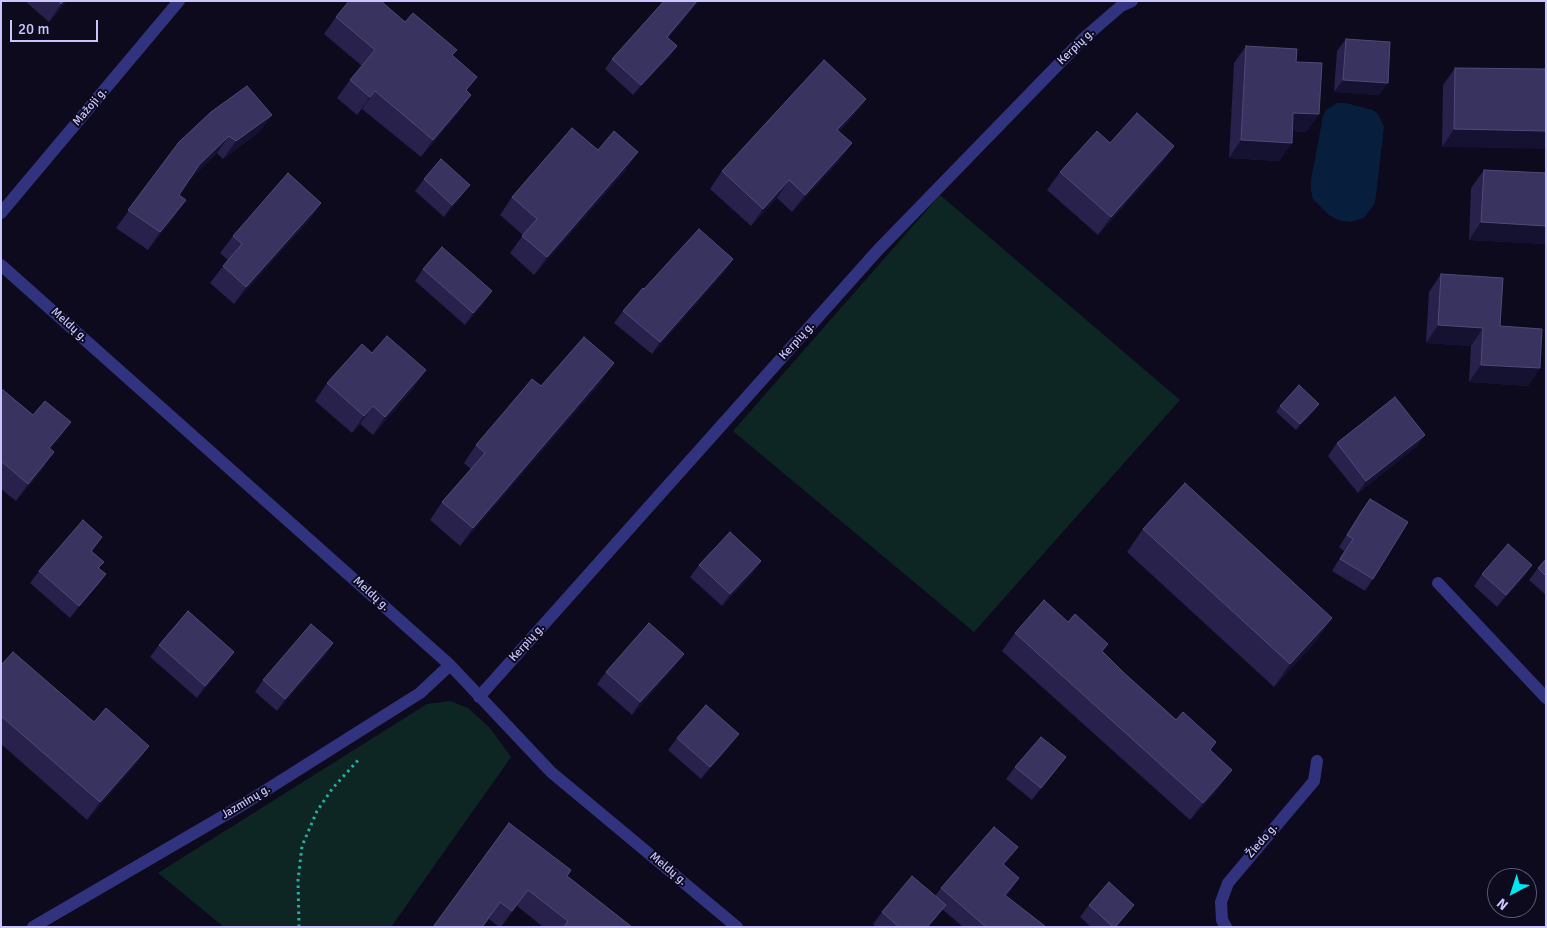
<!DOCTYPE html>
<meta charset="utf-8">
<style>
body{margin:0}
#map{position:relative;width:1547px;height:928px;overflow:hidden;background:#0c0a1c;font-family:Signika,sans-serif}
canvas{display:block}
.frame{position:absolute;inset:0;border:2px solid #c8c5ff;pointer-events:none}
.north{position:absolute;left:1487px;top:868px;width:50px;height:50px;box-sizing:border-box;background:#0c0a1c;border:1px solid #575577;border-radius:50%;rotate:220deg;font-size:14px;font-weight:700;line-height:20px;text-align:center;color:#c8c5ff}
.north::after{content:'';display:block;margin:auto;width:18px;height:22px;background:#00e5f0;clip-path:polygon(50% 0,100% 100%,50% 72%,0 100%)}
.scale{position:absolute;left:10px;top:20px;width:88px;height:22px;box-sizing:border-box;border:2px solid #c8c5ff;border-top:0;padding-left:6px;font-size:15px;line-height:18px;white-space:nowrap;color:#c8c5ff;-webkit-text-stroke:4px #0c0a1c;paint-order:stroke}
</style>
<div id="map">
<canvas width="1547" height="928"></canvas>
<div class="frame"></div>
<div class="north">N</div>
<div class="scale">20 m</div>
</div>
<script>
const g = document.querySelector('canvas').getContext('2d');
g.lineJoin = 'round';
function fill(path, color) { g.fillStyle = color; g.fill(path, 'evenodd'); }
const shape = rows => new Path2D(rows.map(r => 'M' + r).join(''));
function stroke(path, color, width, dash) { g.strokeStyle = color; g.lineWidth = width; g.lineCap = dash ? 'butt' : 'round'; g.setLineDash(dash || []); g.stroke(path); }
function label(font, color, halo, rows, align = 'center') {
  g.font = font + ' Signika,sans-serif'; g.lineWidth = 4; g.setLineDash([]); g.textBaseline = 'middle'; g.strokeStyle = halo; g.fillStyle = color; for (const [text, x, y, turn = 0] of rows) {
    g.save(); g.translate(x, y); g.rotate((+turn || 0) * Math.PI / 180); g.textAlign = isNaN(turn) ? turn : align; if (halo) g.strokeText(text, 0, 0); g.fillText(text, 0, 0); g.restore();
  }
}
fill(shape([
 [940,195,1180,400,974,632,733,431],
 [450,701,468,708,490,728,511,757,391,927,224,927,158,873,427,704]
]), '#0d2624');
fill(shape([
 [1337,103,1346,103,1373,110,1378,114,1384,127,1375,203,1364,218,1350,222,1338,220,1329,215,1313,199,1311,191,1311,180,1323,116,1326,110]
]), '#081e3d');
stroke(shape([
 [299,927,298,880,302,846,317,811,332,789,360,758]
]), '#26b2a2', 3, [2.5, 4]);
stroke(shape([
 [1,213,179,1],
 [1,265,450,665,551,772,737,927],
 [1438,583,1546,698],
 [479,697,878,250,1084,38,1121,6,1132,1],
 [33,927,244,804,420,693,450,665],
 [1226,927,1222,920,1221,902,1228,883,1314,781,1317,761]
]), '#32337e', 12);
fill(shape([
 [25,1,67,1,49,22],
 [664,1,699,1,668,38,677,46,670,56,633,95,605,69,612,59],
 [336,17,405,22,453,56,467,91,459,112,421,157,362,109,357,115,337,98,350,80,362,66,324,34],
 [1346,39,1379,95,1334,92,1337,51],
 [1246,46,1296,62,1319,114,1306,132,1292,131,1292,143,1279,161,1229,158,1234,63],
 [1455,68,1546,69,1442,147,1443,85],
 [866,99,853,116,839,132,852,143,839,161,792,212,777,198,751,226,710,189,722,171],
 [272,115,259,132,223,159,217,153,187,182,179,195,174,217,148,250,116,228,179,142],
 [1110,143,1174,146,1161,164,1098,235,1047,190,1060,172],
 [598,150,626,170,534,275,510,253,523,235,500,215,512,197],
 [1484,170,1546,173,1546,244,1469,240,1471,188],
 [424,179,461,197,444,217,415,191],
 [321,203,309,220,234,304,210,283,223,266,228,260,220,253,233,236],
 [733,259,725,271,652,354,614,323,623,311,644,289],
 [423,269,484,303,465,325,415,281],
 [1441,274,1500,326,1540,368,1528,386,1469,382,1471,346,1426,343,1429,292],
 [602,381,460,546,430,520,442,502,471,469,464,463,476,445,541,386],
 [327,383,414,388,373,435,360,424,352,433,315,401],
 [1,392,33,415,71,422,58,440,50,449,42,470,16,501,1,489],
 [1319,404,1315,410,1296,430,1276,412,1280,406],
 [1425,435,1416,447,1358,493,1328,456,1337,443],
 [1370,499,1373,579,1365,591,1332,571,1344,551,1339,547,1361,511],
 [1143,529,1332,618,1316,641,1274,687,1127,552],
 [102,537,92,552,104,562,99,568,106,574,97,586,70,618,30,583,39,571],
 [1546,559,1546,595,1529,580,1538,568],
 [699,565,753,573,722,606,690,577],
 [1532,565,1524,577,1497,607,1474,586,1482,574],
 [1015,633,1102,652,1123,672,1211,750,1220,787,1190,820,1002,651],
 [333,643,325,656,277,711,255,692,263,680],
 [159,645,234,652,226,664,197,698,150,657],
 [1,665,94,722,149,746,137,763,87,820,1,744],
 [675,666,632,715,597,684,606,672],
 [677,738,730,746,701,779,668,750],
 [1015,767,1057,769,1032,800,1006,779],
 [509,823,567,876,632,927,543,927,517,906,501,927,499,927,489,919,483,927,433,927],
 [1018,847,1004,865,1019,878,1006,896,1046,927,963,927,942,909,929,927,876,927,873,924,882,912,935,896,941,888],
 [1089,905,1125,917,1117,927,1091,927,1080,917]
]), '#27214c');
fill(shape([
 [64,1,67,1,49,22,61,4],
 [697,1,699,1,660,48,667,37],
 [677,46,670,56,633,95,641,85],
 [1343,80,1388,83,1379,95,1334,92],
 [375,91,362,109,357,115,370,97],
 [471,95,459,112,421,157,433,140],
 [866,99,853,116,825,147,837,130],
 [1293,113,1319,114,1306,132,1281,130],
 [272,115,259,132,223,159,236,141],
 [1454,129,1546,131,1546,149,1442,147],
 [229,136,217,153,187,183,199,165],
 [1241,140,1292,143,1279,161,1229,158],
 [852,143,839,161,792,212,805,195],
 [1174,146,1161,164,1098,235,1111,217],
 [638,152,626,170,534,275,547,257],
 [789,180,777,198,751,226,763,209],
 [470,185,461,197,444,217,452,205],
 [186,200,174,217,148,250,160,232],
 [321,203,309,220,234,304,246,287],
 [1481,222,1546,226,1546,244,1469,240],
 [733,259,725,271,652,354,660,342],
 [492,291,484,303,465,325,473,313],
 [1438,325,1483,328,1471,346,1426,343],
 [614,363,602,381,460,546,473,528],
 [1481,365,1540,368,1528,386,1469,382],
 [426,370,414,388,373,435,385,417],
 [1319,404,1315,410,1296,430,1300,424],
 [373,406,360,424,352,433,364,416],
 [71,422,58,440,37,465,49,448],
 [1425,435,1416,447,1358,493,1366,481],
 [54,452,42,470,16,501,28,484],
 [102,537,94,549,82,563,91,551],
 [761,561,753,573,722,606,730,594],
 [1532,565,1524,577,1497,607,1506,595],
 [106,574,97,586,70,618,79,606],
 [1332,618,1316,641,1274,687,1290,664],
 [333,643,325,656,277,711,285,699],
 [234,652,226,664,197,698,205,686],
 [684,654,675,666,632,715,640,702],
 [739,734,730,746,701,779,710,767],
 [149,746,137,763,87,820,100,802],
 [1066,757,1057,769,1032,800,1041,788],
 [1232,770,1220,787,1190,820,1203,803],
 [1018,847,1009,860,995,877,1003,864],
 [1019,878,1011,891,997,907,1005,895],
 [528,890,517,906,501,927,512,911],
 [946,905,937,917,929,927,927,927],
 [1134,905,1125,917,1117,927,1115,927]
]), '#151130');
const building = shape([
 [58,1,64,1,61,4,58,1],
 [349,1,381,1,405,22,413,13,457,50,452,55,477,77,466,90,471,95,433,140,375,91,370,97,350,80,375,50,336,17,349,1],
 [664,1,697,1,667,37,677,46,641,85,612,59,664,1],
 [1346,39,1390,42,1388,83,1343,80,1346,39],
 [1246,46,1297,49,1296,62,1322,63,1319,114,1293,113,1292,143,1241,140,1246,46],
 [824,60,866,99,837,130,852,143,805,195,789,180,763,209,722,171,824,60],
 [1455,68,1546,69,1546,131,1454,129,1455,68],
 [247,86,272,115,236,141,229,136,199,165,179,195,186,200,160,232,128,210,179,142,211,112,247,86],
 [1137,113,1174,146,1111,217,1060,172,1097,131,1110,143,1137,113],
 [572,128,598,150,614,131,638,152,547,257,522,236,537,219,512,197,572,128],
 [441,159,470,185,452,205,424,179,441,159],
 [1484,170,1546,173,1546,226,1481,222,1484,170],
 [288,173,321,203,246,287,223,266,242,244,233,236,288,173],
 [699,229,733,259,660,342,623,311,643,288,644,289,699,229],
 [442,247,492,291,473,313,423,269,442,247],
 [1441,274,1503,278,1500,326,1542,329,1540,368,1481,365,1483,328,1438,325,1441,274],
 [387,336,426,370,385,417,373,406,364,416,327,383,362,344,372,353,387,336],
 [584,337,614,363,473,528,442,502,485,453,476,445,505,411,532,379,541,386,584,337],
 [1299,385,1319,404,1300,424,1280,406,1299,385],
 [3,390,33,415,45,401,71,422,49,448,54,452,28,484,1,461,1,392,3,390],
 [1395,397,1425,435,1366,481,1337,443,1395,397],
 [1185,483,1332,618,1290,664,1143,529,1185,483],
 [1370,499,1408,522,1373,579,1340,559,1353,539,1347,535,1370,499],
 [83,520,102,537,91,551,104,562,98,568,106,574,79,606,39,571,83,520],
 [730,532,761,561,730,594,699,565,730,532],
 [1508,544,1532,565,1506,595,1482,574,1508,544],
 [1546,559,1546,576,1538,568,1546,559],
 [1044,600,1068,622,1075,614,1108,644,1102,651,1123,672,1176,720,1183,712,1216,742,1210,750,1232,770,1203,803,1015,633,1044,600],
 [188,611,234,652,205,686,159,645,188,611],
 [649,623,684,654,640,702,606,672,649,623],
 [311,624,333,643,285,699,263,680,311,624],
 [13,652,94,722,106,708,149,746,100,802,1,716,1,665,13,652],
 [706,705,739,734,710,767,677,738,706,705],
 [1041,737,1066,757,1041,788,1015,767,1041,737],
 [509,823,571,870,567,876,632,927,564,927,568,921,528,890,512,911,500,902,482,927,433,927,509,823],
 [994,827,1018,847,1003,864,1019,878,1005,895,1046,927,986,927,941,888,994,827],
 [912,876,946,905,927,927,899,927,882,912,912,876],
 [1109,882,1134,905,1115,927,1113,927,1089,905,1109,882]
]);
fill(building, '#38335f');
stroke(building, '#4f4a78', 1);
label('12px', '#c8c5ff', '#0c0a1c', [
 ["Kerpių g.",1076,47,-44],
 ["Mažoji g.",90,107,-50],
 ["Meldų g.",69,325,42],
 ["Kerpių g.",797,341,-48],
 ["Meldų g.",371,594,42],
 ["Kerpių g.",527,643,-48],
 ["Jazminų g.",246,802,-31],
 ["Žiedo g.",1262,841,-49],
 ["Meldų g.",668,869,40]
]);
</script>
